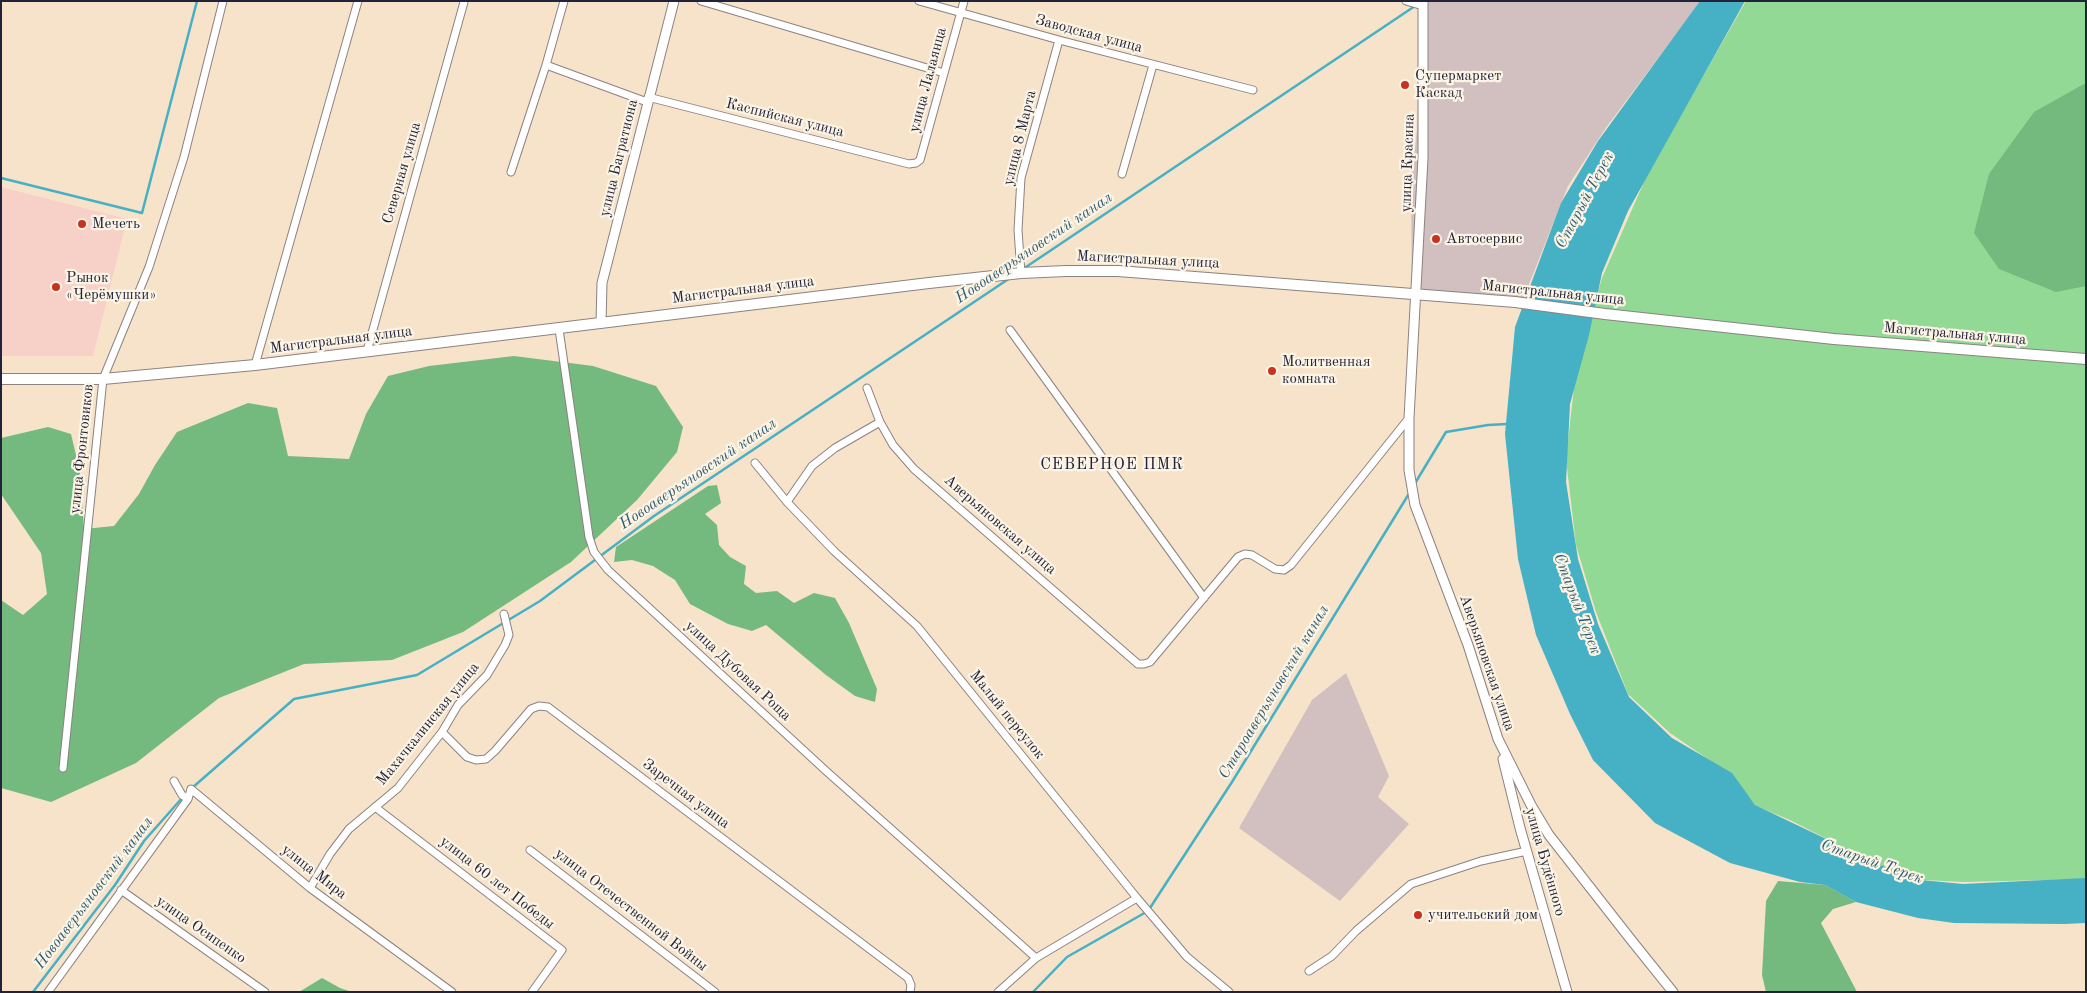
<!DOCTYPE html>
<meta charset="utf-8">
<style>
body{margin:0}
#map{position:relative;width:2087px;height:993px;overflow:hidden;background:#f7e3ca;font-family:"Old Standard TT",serif}
canvas{display:block}
.frame{position:absolute;inset:0;border:2px solid #22223b;pointer-events:none}
</style>
<div id="map">
<canvas width="2087" height="993"></canvas>
<div class="frame"></div>
</div>
<script>
const g = document.querySelector('canvas').getContext('2d');
g.lineJoin = 'round';
function fill(path, color) { g.fillStyle = color; g.fill(path, 'evenodd'); }
const shape = rows => new Path2D(rows.map(r => 'M' + r).join(''));
function stroke(path, color, width, dash) { g.strokeStyle = color; g.lineWidth = width; g.lineCap = dash ? 'butt' : 'round'; g.setLineDash(dash || []); g.stroke(path); }
function label(font, color, halo, rows, align = 'center') {
  g.font = font + ' "Old Standard TT",serif'; g.lineWidth = 4.5; g.setLineDash([]); g.textBaseline = 'middle'; g.strokeStyle = halo; g.fillStyle = color; for (const [text, x, y, turn = 0] of rows) {
    g.save(); g.translate(x, y); g.rotate((+turn || 0) * Math.PI / 180); g.textAlign = isNaN(turn) ? turn : align; if (halo) g.strokeText(text, 0, 0); g.fillText(text, 0, 0); g.restore();
  }
}
fill(shape([
 [1,187,127,219,93,356,1,356]
]), '#f7d1c8');
fill(shape([
 [1423,1,1701,1,1605,129,1568,186,1520,307,1412,297,1411,185,1424,65],
 [1346,673,1389,776,1378,797,1409,824,1340,901,1239,828,1312,700]
]), '#d2bfc0');
fill(shape([
 [1746,1,2086,1,2086,879,1964,882,1905,879,1790,820,1756,806,1731,775,1670,733,1628,694,1596,612,1576,545,1566,459,1576,370,1602,278,1648,173]
]), '#91d994');
fill(shape([
 [2084,84,2086,84,2086,286,2056,292,1999,269,1974,233,1989,174,2034,112],
 [514,356,593,366,656,386,683,427,677,452,637,500,571,562,463,632,392,660,304,664,219,698,136,763,51,802,1,788,1,600,23,615,47,594,41,553,1,494,1,438,48,427,71,434,80,472,84,529,114,526,139,494,155,465,177,432,248,403,277,408,288,456,349,459,366,414,388,376,429,366],
 [717,485,721,503,705,514,717,525,719,545,730,557,746,566,744,584,756,593,777,591,794,603,814,593,835,598,849,623,877,689,875,702,855,696,826,675,766,625,752,631,728,624,690,604,675,580,653,566,632,560,614,562,616,547,708,486],
 [1778,881,1825,885,1856,902,1833,909,1821,923,1857,992,1766,992,1762,975,1766,901],
 [322,978,340,988,352,992,299,992]
]), '#74b97e');
fill(shape([
 [1700,1,1745,1,1628,211,1602,273,1589,335,1570,404,1566,482,1578,559,1598,624,1629,697,1672,738,1732,773,1755,805,1910,879,1963,884,2086,878,2086,923,2064,924,1954,923,1918,918,1856,902,1825,885,1800,882,1730,863,1655,823,1593,760,1570,714,1536,635,1518,559,1505,434,1515,327,1561,203,1598,141]
]), '#46b0c5');
stroke(shape([
 [1,178,142,213,197,1],
 [1023,269,1415,6],
 [1414,485,1446,432,1488,425,1508,424],
 [192,788,294,699,417,675,540,601,654,516,1010,278],
 [33,992,115,885,144,841,183,797],
 [1033,992,1067,957,1148,911,1232,782,1410,492]
]), '#46b0c5', 2.5);
const minor = shape([
 [701,1,944,73],
 [919,1,1059,40,1253,90],
 [1406,1,1423,6],
 [546,65,647,102],
 [648,97,909,164,916,163,920,160,964,1],
 [511,172,546,65,564,1],
 [1122,174,1153,65],
 [1021,273,1018,230,1021,178,1059,40],
 [559,329,589,537,594,552,608,570,825,770,1036,958],
 [1010,330,1204,598],
 [367,351,464,2],
 [255,365,358,1],
 [867,388,880,422,893,445,914,469,1138,664,1144,664,1150,662,1238,557,1245,554,1252,555,1275,569,1284,570,1291,565,1409,418],
 [755,463,787,502,834,551,917,626,1137,898,1187,957,1229,992],
 [787,502,812,466,835,448,880,422],
 [442,732,467,757,476,760,486,759,495,751,531,709,539,706,548,707,908,978,911,985,910,992],
 [63,768,103,379,149,267,184,157,223,1],
 [174,781,182,795,188,799,191,789,310,888,452,992],
 [375,807,562,950,532,992],
 [530,850,715,992],
 [310,888,330,854,349,829,398,788,442,732,458,705,487,675,505,645,509,635,504,614],
 [121,890,265,992],
 [1309,971,1332,956,1356,931,1411,884,1481,861,1527,851],
 [48,992,188,799],
 [998,992,1036,958,1137,898]
]);
const tertiary = shape([
 [1423,1,1423,158,1409,418,1409,470,1415,505,1468,645,1498,739,1531,805,1549,835,1632,941,1673,992],
 [601,323,602,283,674,1],
 [1503,759,1520,828,1567,992]
]);
const secondary = shape([
 [1,379,103,379,255,365,929,283,1021,273,1066,271,1118,271,1515,302,1605,314,1834,339,2086,359]
]);
stroke(minor, '#8c8282', 9);
stroke(tertiary, '#8c8282', 11);
stroke(secondary, '#8c8282', 12);
stroke(minor, '#fff', 7);
stroke(tertiary, '#fff', 9);
stroke(secondary, '#fff', 10);
for (const [x, y, r, color] of [
 [1405,85,5,"#c8321e"],
 [82,224,5,"#c8321e"],
 [1436,239,5,"#c8321e"],
 [56,287,5,"#c8321e"],
 [1272,371,5,"#c8321e"],
 [1418,915,5,"#c8321e"]
]) { const dot = new Path2D(); dot.arc(x, y, r, 0, 2 * Math.PI); g.fillStyle = color; g.fill(dot); stroke(dot, '#fcf5e5', 2); }
label('15px', '#22223b', '#fcf5e5', [
 ["Заводская улица",1089,34,15],
 ["улица Лалаянца",928,80,-75],
 ["Каспийская улица",785,118,14],
 ["улица 8 Марта",1020,138,-76],
 ["улица Багратиона",619,158,-76],
 ["улица Красина",1408,163,-88],
 ["Северная улица",402,173,-74],
 ["Магистральная улица",1148,260,3],
 ["Магистральная улица",743,290,-7],
 ["Магистральная улица",1553,293,6],
 ["Магистральная улица",1955,334,5],
 ["Магистральная улица",341,340,-7],
 ["улица Фронтовиков",82,449,-84],
 ["Аверьяновская улица",1000,525,41],
 ["Аверьяновская улица",1487,663,71],
 ["улица Дубовая Роща",738,671,43],
 ["Малый переулок",1007,715,51],
 ["Махачкалинская улица",428,724,-51],
 ["Заречная улица",686,794,37],
 ["улица Будённого",1545,862,74],
 ["улица Мира",314,872,38],
 ["улица 60 лет Победы",497,883,38],
 ["улица Отечественной Войны",631,910,38],
 ["улица Осипенко",201,930,35]
]);
label('15px', '#22223b', '#fcf5e5', [
 ["Супермаркет",1415,76],
 ["Каскад",1415,93],
 ["Мечеть",92,224],
 ["Автосервис",1446,239],
 ["Рынок",66,278],
 ["«Черёмушки»",66,295],
 ["Молитвенная",1282,362],
 ["комната",1282,379],
 ["учительский дом",1428,915]
], 'left');
label('italic 16px', '#305b72', '#fcf5e5', [
 ["Старый Терек",1585,200,-62],
 ["Новоаверьяновский канал",1034,248,-34],
 ["Новоаверьяновский канал",698,474,-34],
 ["Старый Терек",1577,604,69],
 ["Староаверьяновский канал",1274,692,-59],
 ["Старый Терек",1872,862,19],
 ["Новоаверьяновский канал",94,893,-53]
]);
g.letterSpacing = '1px';
label('16px', '#22223b', '#fcf5e5', [
 ["СЕВЕРНОЕ ПМК",1112,465]
]);
g.letterSpacing = '0px';
</script>
